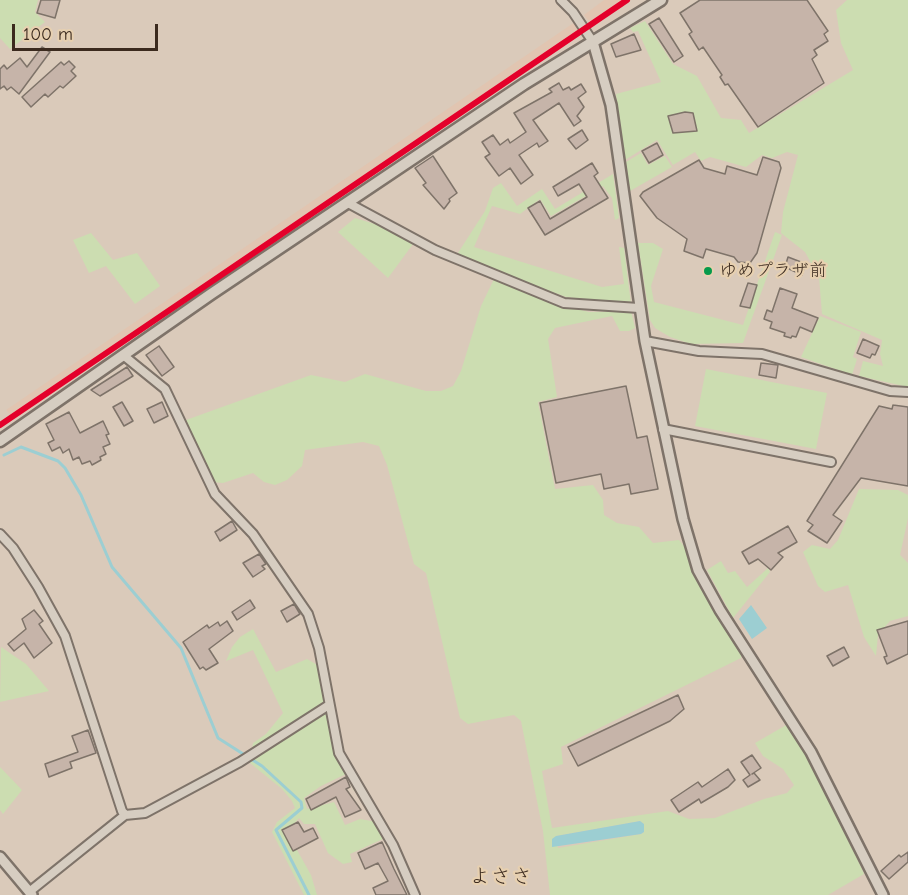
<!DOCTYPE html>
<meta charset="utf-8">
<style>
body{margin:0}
#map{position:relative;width:908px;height:895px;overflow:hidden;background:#dacaba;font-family:"Comic Neue",sans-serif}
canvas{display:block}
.scale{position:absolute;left:12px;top:24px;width:146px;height:27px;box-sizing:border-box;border:3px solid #3b2a1e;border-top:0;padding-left:8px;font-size:18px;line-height:21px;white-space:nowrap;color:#3b2a1e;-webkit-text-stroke:4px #e7d0b0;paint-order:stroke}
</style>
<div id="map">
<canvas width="908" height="895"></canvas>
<div class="scale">100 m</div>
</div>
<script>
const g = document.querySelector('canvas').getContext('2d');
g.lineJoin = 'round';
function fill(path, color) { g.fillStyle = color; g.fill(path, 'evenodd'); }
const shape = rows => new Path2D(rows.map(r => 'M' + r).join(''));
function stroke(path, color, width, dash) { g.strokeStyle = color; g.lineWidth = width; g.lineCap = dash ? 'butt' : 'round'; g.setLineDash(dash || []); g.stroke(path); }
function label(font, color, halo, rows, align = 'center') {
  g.font = font + ' "Comic Neue","Klee One",sans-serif'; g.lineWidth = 4.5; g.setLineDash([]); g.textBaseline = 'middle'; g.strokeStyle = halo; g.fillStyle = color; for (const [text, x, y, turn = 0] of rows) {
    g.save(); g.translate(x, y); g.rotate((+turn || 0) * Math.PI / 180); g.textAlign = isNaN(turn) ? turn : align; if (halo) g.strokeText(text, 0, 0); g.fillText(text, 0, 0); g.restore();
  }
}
fill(shape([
 [604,0,631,0,592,25,584,15],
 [575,22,582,33,333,203,15,419,6,410]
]), '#e1c5b1');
fill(shape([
 [0,0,38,0,35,12,45,22,10,49,0,38],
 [847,0,908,0,908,387,859,376,863,361,883,366,880,354,882,340,822,314,819,277,805,252,781,233,783,212,798,155,787,152,772,158,762,155,746,167,710,157,701,161,695,152,673,165,657,140,625,160,616,94,661,82,638,31,633,32,630,28,645,21,673,64,697,76,721,118,741,120,749,133,853,70,841,43,836,10],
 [641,153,648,165,665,156,672,167,630,191,626,162],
 [613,174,619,218,615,220,612,198,603,186,551,216,540,199,520,214,492,206,474,247,602,287,624,284,619,247,624,248,631,304,566,297,456,256,485,211,493,188,501,183,517,206,542,189,555,209],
 [355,218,378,225,413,244,388,278,338,232],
 [775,232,782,235,743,343,691,344,670,337,655,328,650,320,638,243,653,243,663,249,651,286,654,302,743,325],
 [91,233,113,260,137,253,160,286,135,304,106,266,89,273,73,240],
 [494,279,545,301,589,312,631,311,635,328,629,331,620,331,612,316,555,328,548,339,557,397,538,402,555,489,593,485,603,500,604,515,617,523,639,527,653,543,679,540,687,550,694,570,741,651,741,658,561,747,563,764,542,771,552,828,668,811,689,819,715,818,764,799,787,793,794,785,783,769,763,756,755,743,788,724,830,799,864,874,828,895,550,895,543,831,521,721,514,715,468,724,460,718,426,573,414,564,387,465,379,446,363,442,305,450,302,466,287,480,275,485,264,482,253,473,223,483,212,482,186,420,311,375,345,382,365,374,426,391,441,391,453,386,461,371,481,306],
 [640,821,644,824,644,832,641,834,558,848,556,836],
 [820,316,861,332,853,357,857,359,852,375,801,357],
 [706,369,827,393,816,449,695,426],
 [859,489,898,490,908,495,908,518,900,555,908,563,908,616,890,621,878,635,876,656,864,637,848,585,825,592,818,586,803,552,812,545,830,549,838,540],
 [721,561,728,573,735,571,747,587,768,568,770,572,733,618,707,570],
 [253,629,276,672,307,659,319,666,333,745,358,788,354,791,346,774,321,786,304,798,307,809,334,802,345,825,360,819,377,822,385,838,350,854,352,862,343,864,328,853,315,824,304,824,299,818,287,832,311,875,317,895,304,895,272,832,277,822,295,808,292,801,282,789,250,763,253,743,266,734,283,713,253,650,226,661,232,647,240,637],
 [1,647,26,664,49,691,0,702],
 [0,767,22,790,3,814,0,810]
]), '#ccddb1');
fill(shape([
 [751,605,767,628,752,639,739,619],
 [640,821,644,824,644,832,641,834,552,847,552,839,556,836]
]), '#9cced2');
stroke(shape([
 [4,455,21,447,58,461,65,468,81,495,112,567,181,648,218,738,262,766,301,802,302,808,276,830,309,895]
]), '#9cced2', 3);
const building = shape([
 [41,0,60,0,55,18,37,13,41,0],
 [700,0,807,0,828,31,824,34,828,41,814,50,817,55,812,59,824,83,758,127,728,84,725,85,720,77,722,75,703,47,699,50,689,34,692,32,680,13,700,0],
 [659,18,683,56,674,62,649,24,659,18],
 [634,34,641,50,616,57,611,44,634,34],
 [42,47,50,52,19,94,11,87,7,90,4,86,0,89,0,69,4,65,7,69,20,58,27,67,42,47],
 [69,61,75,67,71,71,76,76,63,88,60,86,48,97,45,94,31,107,22,97,61,62,64,65,69,61],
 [559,83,563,90,569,87,571,90,581,84,586,92,578,98,584,107,577,116,581,121,574,126,559,103,533,120,548,141,539,147,537,143,519,155,533,175,521,184,510,168,499,176,485,157,490,154,482,142,493,135,500,145,508,139,510,143,526,132,514,113,552,92,549,89,559,83],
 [685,112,693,113,697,131,673,133,668,116,685,112],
 [582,130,588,140,576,149,568,139,582,130],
 [657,143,663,155,649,163,642,151,657,143],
 [433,156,457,193,449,199,450,201,444,209,423,185,426,183,415,168,433,156],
 [763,157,779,162,781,168,757,253,750,263,738,262,734,257,706,249,703,258,684,251,687,239,657,218,640,196,643,192,699,160,704,168,725,174,727,166,757,175,763,157],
 [592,163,598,173,594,176,608,198,545,235,528,208,540,201,550,219,587,197,579,184,558,196,553,187,592,163],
 [788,257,801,262,800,265,805,266,802,275,785,267,788,257],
 [748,283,757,285,750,308,740,306,748,283],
 [780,288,797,294,792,308,818,318,812,332,800,327,796,337,792,336,791,338,784,336,785,333,770,328,772,322,764,319,767,310,772,312,780,288],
 [863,339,879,346,875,355,872,354,870,358,857,353,863,339],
 [159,346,174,367,162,376,146,355,159,346],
 [761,363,778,365,776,378,759,375,761,363],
 [127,367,133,376,100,396,91,390,127,367],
 [626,386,637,438,647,436,658,489,631,494,629,484,604,489,601,474,556,483,540,403,626,386],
 [122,402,133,421,124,426,113,407,122,402],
 [162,402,168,416,154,423,147,409,162,402],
 [893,405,908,407,908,486,861,478,833,515,842,521,827,543,808,531,813,525,807,521,879,406,892,409,893,405],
 [69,412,80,433,103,421,109,434,106,435,110,444,103,447,106,454,100,457,101,460,92,465,90,461,82,464,79,457,73,460,69,449,63,453,60,447,52,451,48,443,54,440,46,424,69,412],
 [232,521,237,530,220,541,215,532,232,521],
 [788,526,797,542,778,553,783,557,771,570,758,559,749,564,742,552,788,526],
 [259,554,266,564,262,566,265,569,253,577,243,563,259,554],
 [250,600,255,608,237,620,232,612,250,600],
 [294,604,300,614,287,622,281,611,294,604],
 [34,610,43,621,39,624,52,643,34,658,24,643,14,651,8,644,26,629,22,619,34,610],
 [227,621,233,631,209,649,218,663,206,670,203,667,200,669,183,642,207,625,209,628,218,622,220,626,227,621],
 [908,621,908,654,887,664,884,657,887,656,877,630,908,621],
 [844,647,849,657,833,666,827,656,844,647],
 [678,695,684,709,670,721,578,766,568,747,678,695],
 [88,730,96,753,70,762,72,768,49,777,45,764,78,752,72,736,88,730],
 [752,755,761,768,752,774,754,773,760,780,748,787,743,780,750,775,741,762,752,755],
 [728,769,735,780,728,787,701,803,699,799,679,812,671,800,698,782,702,787,728,769],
 [346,777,350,787,346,789,361,810,345,817,336,797,311,810,306,799,346,777],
 [298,822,304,832,313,828,318,838,293,851,282,830,298,822],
 [382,842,394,869,407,895,376,895,373,888,388,881,378,863,365,869,358,853,382,842],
 [908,852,908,862,889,879,881,871,899,855,901,857,908,852]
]);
fill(building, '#c6b4a9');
stroke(building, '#7e7369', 1.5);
const minor = shape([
 [561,0,573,12,593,42],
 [348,203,435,250,564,303,639,308],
 [645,341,699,351,762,354,890,391,908,392],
 [123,355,165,389,215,494,253,534,308,614,319,648,339,753,393,845,415,895],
 [663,429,831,462],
 [0,534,13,548,38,587,65,636,122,811,125,815,145,813,240,762,329,705],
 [29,892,125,815]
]);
const tertiary = shape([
 [593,42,611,105,645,341,683,519,698,570,720,610,811,752,883,895],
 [0,857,32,895]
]);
const secondary = shape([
 [0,441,211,294,524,84,661,0]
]);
stroke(minor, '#7e7369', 12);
stroke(tertiary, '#7e7369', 14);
stroke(secondary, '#7e7369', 15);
stroke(minor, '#d6cdc1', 8);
stroke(tertiary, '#d6cdc1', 9);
stroke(secondary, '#d6cdc1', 10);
stroke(shape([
 [0,425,627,0]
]), '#e4002b', 6);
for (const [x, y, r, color] of [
 [708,271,5,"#069a4c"]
]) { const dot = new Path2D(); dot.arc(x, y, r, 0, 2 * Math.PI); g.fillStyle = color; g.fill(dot); stroke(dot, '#e7d0b0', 2); }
label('18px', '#3b2a1e', '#e7d0b0', [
 ["ゆめプラザ前",719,271]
], 'left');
label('21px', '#3b2a1e', '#e7d0b0', [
 ["よささ",501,877]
]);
</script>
